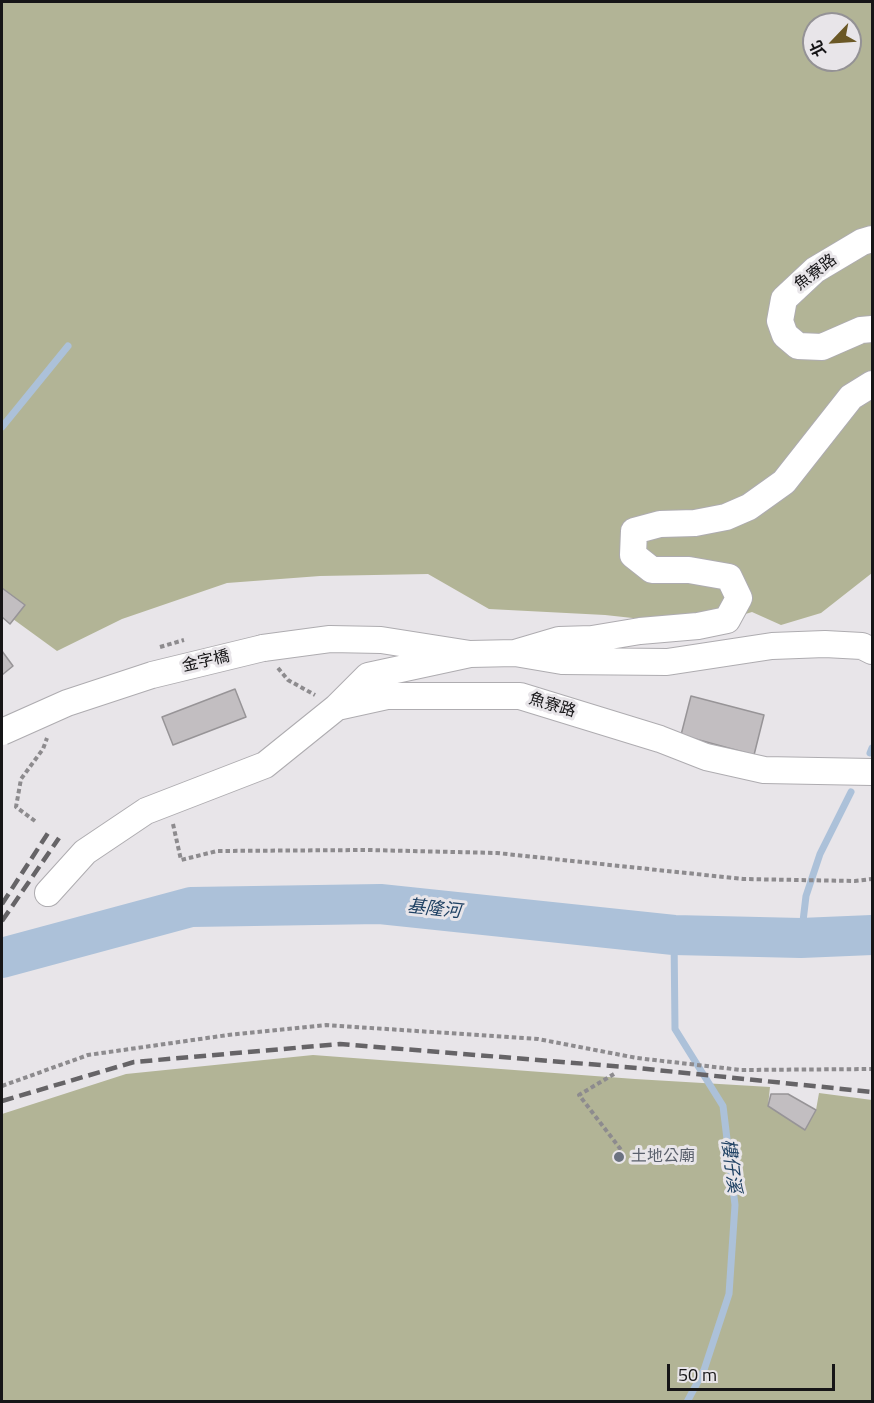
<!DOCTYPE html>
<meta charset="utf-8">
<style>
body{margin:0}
#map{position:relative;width:874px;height:1403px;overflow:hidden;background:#e8e5e9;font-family:"Titillium Web","Noto Sans TC",sans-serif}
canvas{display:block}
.frame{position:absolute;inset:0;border:3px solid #161517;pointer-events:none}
.north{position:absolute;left:802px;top:12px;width:60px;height:60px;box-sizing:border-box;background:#e8e5e9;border:2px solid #949295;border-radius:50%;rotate:245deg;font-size:16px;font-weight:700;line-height:24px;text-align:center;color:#161517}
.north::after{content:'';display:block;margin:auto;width:21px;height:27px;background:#6b5826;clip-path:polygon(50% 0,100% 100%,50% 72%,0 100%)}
.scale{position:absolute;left:667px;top:1364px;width:168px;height:27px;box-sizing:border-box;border:3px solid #161517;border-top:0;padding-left:8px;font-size:18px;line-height:21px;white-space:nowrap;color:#161517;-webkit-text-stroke:4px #e8e5e9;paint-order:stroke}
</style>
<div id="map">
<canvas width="874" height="1403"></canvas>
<div class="frame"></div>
<div class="north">北</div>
<div class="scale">50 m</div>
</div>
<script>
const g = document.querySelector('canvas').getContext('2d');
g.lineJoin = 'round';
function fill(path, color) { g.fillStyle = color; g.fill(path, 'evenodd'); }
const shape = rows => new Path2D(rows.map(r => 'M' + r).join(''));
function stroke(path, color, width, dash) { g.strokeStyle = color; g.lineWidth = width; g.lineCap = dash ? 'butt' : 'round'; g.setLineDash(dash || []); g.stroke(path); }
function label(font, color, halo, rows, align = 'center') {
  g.font = font + ' "Titillium Web","Noto Sans TC",sans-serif'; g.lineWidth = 6; g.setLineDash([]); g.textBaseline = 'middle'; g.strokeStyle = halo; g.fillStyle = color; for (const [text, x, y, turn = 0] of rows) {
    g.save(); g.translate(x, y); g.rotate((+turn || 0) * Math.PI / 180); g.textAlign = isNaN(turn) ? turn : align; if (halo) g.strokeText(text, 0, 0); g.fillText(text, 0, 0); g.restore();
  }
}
fill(shape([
 [2,2,872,2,872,573,821,613,781,625,752,612,706,626,605,615,489,609,428,574,320,576,227,583,122,619,57,651,2,611],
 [814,24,850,24,850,60,814,60],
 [313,1055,635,1079,770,1087,768,1106,805,1129,816,1110,819,1093,872,1100,872,1401,2,1401,2,1114,126,1074]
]), '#b2b496');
stroke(shape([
 [2,427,68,346],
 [870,753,872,748],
 [674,935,675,1029,723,1106,735,1205,729,1294,704,1370,687,1402],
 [801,938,806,896,820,854,851,792]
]), '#acc1d9', 7);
stroke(shape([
 [2,958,191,907,380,904,674,935,801,938,872,935]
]), '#acc1d9', 40);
const building = shape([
 [2,588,25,605,10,624,2,617,2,588],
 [2,651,13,666,2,675,2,651],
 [235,689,246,717,173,745,162,717,235,689],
 [691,696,764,715,754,755,681,735,691,696],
 [771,1094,788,1094,816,1110,805,1130,768,1106,771,1094]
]);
fill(building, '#c2bec1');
stroke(building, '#979497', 1.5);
const street = shape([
 [872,239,862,242,815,270,784,299,780,321,785,335,798,346,822,347,861,330,872,329],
 [263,648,330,639,381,640,470,654,515,653,562,661,667,662,772,646,825,644,862,646,872,651],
 [515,653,559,640,592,639,640,631,698,626,727,620,739,598,729,577,689,570,652,570,633,555,634,531,660,524,695,523,726,517,749,507,784,482,851,397,872,384],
 [470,654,368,676,337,707,387,696,520,696,660,739,706,757,764,770,872,772],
 [48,893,85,852,146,811,265,765,337,707]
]);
stroke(street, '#aeacb0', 28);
stroke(shape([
 [160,647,184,640],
 [278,668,288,680,315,695],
 [35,821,16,807,21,779,43,749,47,738],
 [173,824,181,860,217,851,368,850,497,853,743,879,855,881,872,879],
 [614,1074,579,1095,622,1151],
 [2,1086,88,1055,228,1035,326,1025,538,1039,637,1058,741,1070,872,1069]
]), '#8d8b8e', 4, [4.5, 3]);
stroke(street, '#fff', 26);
stroke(shape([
 [2,904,50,830],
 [2,921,59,838],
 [2,1101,134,1062,340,1044,637,1068,872,1092]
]), '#666467', 4.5, [12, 6]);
const streetBridge = shape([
 [2,732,67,703,152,675,263,648]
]);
stroke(streetBridge, '#aeacb0', 28, []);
stroke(streetBridge, '#fff', 26);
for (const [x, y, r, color] of [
 [619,1157,6,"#6b7280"]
]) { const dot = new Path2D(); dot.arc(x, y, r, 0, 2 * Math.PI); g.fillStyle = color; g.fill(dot); stroke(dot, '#e8e5e9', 2); }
label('16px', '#161517', '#e8e5e9', [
 ["魚寮路",816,273,-37],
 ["金字橋",206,662,-13],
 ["魚寮路",552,706,17]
]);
label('16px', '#5b616d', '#e8e5e9', [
 ["土地公廟",631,1157]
], 'left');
label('italic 18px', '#1f4163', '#e8e5e9', [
 ["基隆河",434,910,6],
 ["樓仔溪",730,1166,83]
]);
</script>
